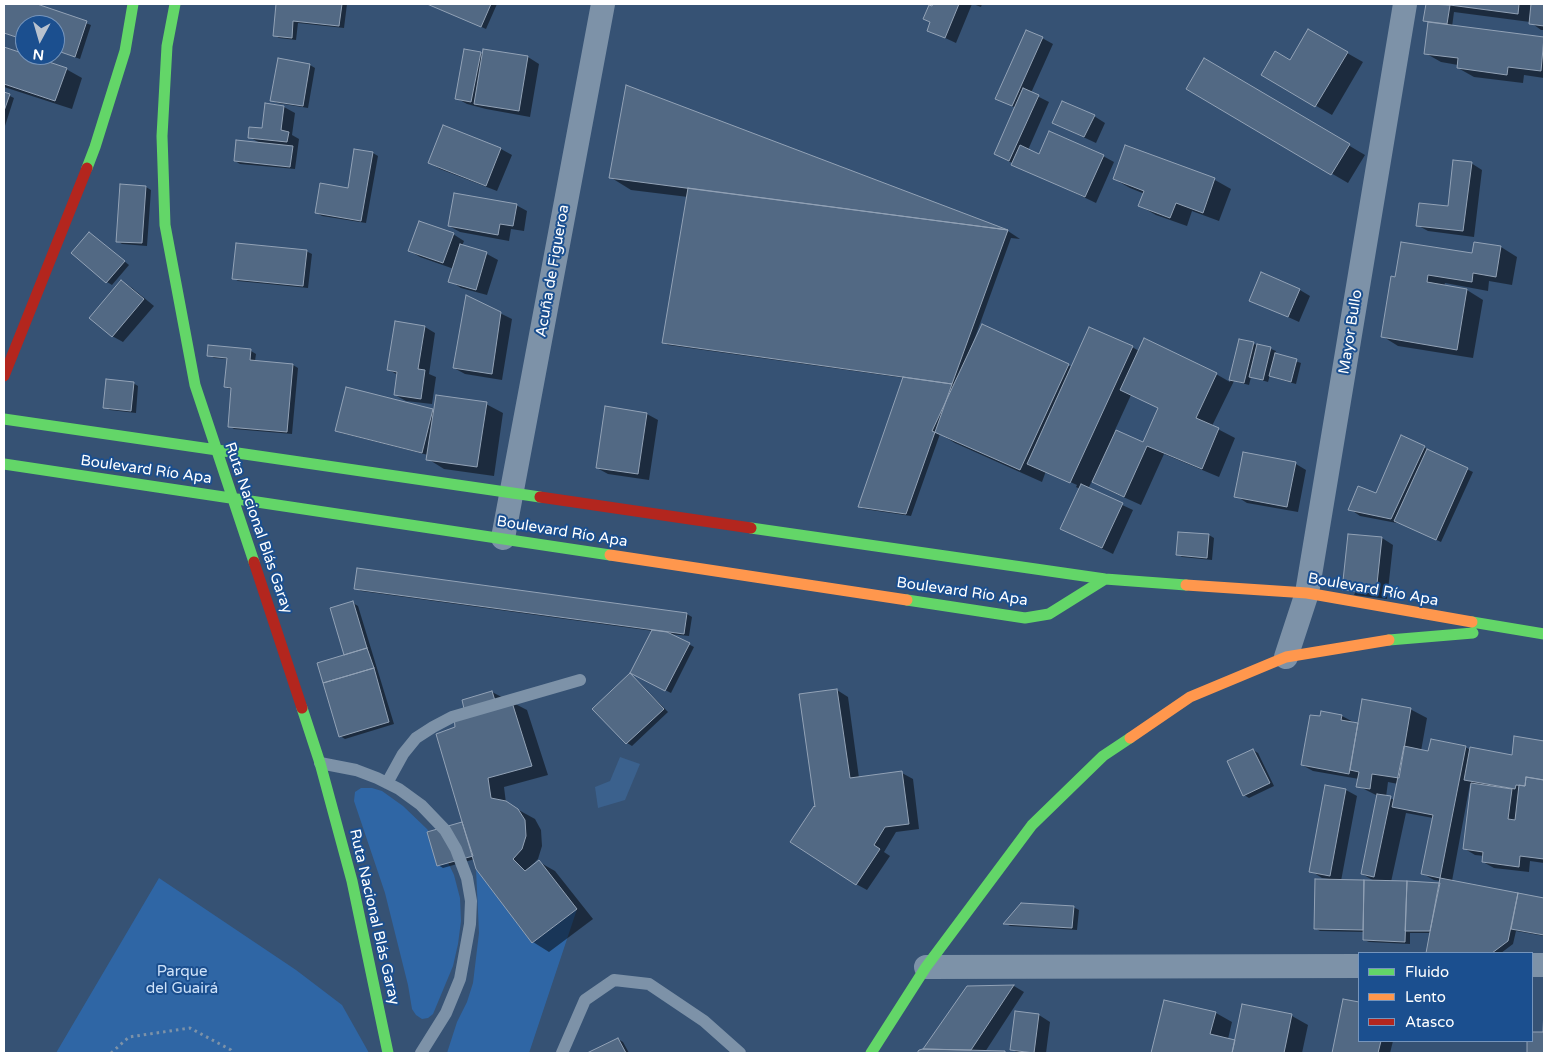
<!DOCTYPE html>
<meta charset="utf-8">
<style>
body{margin:0}
#map{position:relative;width:1548px;height:1057px;overflow:hidden;background:#365274;font-family:"Varela Round",sans-serif}
canvas{display:block}
.frame{position:absolute;inset:0;border:5px solid #fff;pointer-events:none}
.legend{position:absolute;left:1358px;top:952px;width:175px;height:90px;box-sizing:border-box;background:#1b4f8f;border:1px solid #7695bc;margin:0;padding:6px 9px;list-style:none;font-size:15px;color:#fff}
.legend li{display:flex;align-items:center;gap:10px;height:25px}
.legend b{width:25px;border:1px solid #7695bc}
.north{position:absolute;left:15px;top:15px;width:50px;height:50px;box-sizing:border-box;background:#1b4f8f;border:1px solid #7695bc;border-radius:50%;rotate:186deg;font-size:14px;font-weight:700;line-height:20px;text-align:center;color:#fff}
.north::after{content:'';display:block;margin:auto;width:18px;height:22px;background:#b9c2ce;clip-path:polygon(50% 0,100% 100%,50% 72%,0 100%)}
</style>
<div id="map">
<canvas width="1548" height="1057"></canvas>
<div class="frame"></div>
<ul class="legend">
<li><b style="height:6px;background:#63d668"></b>Fluido</li>
<li><b style="height:6px;background:#ff974d"></b>Lento</li>
<li><b style="height:6px;background:#b3261e"></b>Atasco</li>
</ul>
<div class="north">N</div>
</div>
<script>
const g = document.querySelector('canvas').getContext('2d');
g.lineJoin = 'round';
function fill(path, color) { g.fillStyle = color; g.fill(path, 'evenodd'); }
const shape = rows => new Path2D(rows.map(r => 'M' + r).join(''));
function stroke(path, color, width, dash) { g.strokeStyle = color; g.lineWidth = width; g.lineCap = dash ? 'butt' : 'round'; g.setLineDash(dash || []); g.stroke(path); }
function label(font, color, halo, rows, align = 'center') {
  g.font = font + ' "Varela Round",sans-serif'; g.lineWidth = 4; g.setLineDash([]); g.textBaseline = 'middle'; g.strokeStyle = halo; g.fillStyle = color; for (const [text, x, y, turn = 0] of rows) {
    g.save(); g.translate(x, y); g.rotate((+turn || 0) * Math.PI / 180); g.textAlign = isNaN(turn) ? turn : align; if (halo) g.strokeText(text, 0, 0); g.fillText(text, 0, 0); g.restore();
  }
}
fill(shape([
 [361,788,372,788,382,791,403,806,427,829,442,850,454,875,460,898,461,921,458,944,453,966,433,1014,428,1018,422,1019,416,1015,412,1009,408,985,385,893,354,801,355,792],
 [476,869,532,943,577,909,529,1053,447,1053,457,1022,467,1002,473,983,479,933],
 [159,878,296,970,342,1005,369,1053,56,1053]
]), '#2f66a5');
fill(shape([
 [620,757,640,764,625,800,598,808,595,787,610,781]
]), '#3b618d');
fill(shape([
 [4,4,33,4,91,25,80,59,55,50,55,25,25,25,25,40,4,33],
 [277,4,347,4,344,28,298,23,296,40,279,38,274,35],
 [430,4,497,4,486,29],
 [934,4,972,4,956,43,928,30,931,23,924,19],
 [973,4,982,4,981,7],
 [1427,4,1445,6,1441,4,1544,4,1544,30,1541,30,1530,22,1454,12,1452,27,1544,38,1544,78,1524,75,1523,83,1474,77,1458,68,1458,65,1441,62,1425,53,1429,23,1425,20],
 [1308,31,1363,62,1332,115,1263,75,1291,61],
 [1042,38,1053,44,1031,93,1049,102,1028,150,1039,155,1103,156,1114,162,1096,203,1006,160,1016,108,996,98],
 [4,48,66,69,82,78,72,109,4,87],
 [484,51,528,57,539,64,530,117,486,109,467,104,456,98,480,53,483,55],
 [279,60,310,65,315,68,308,108,277,103,272,100],
 [1204,60,1365,155,1348,183,1187,89],
 [4,93,14,98,4,129],
 [266,105,284,107,295,113,292,135,299,139,295,169,240,164,235,161,260,143,249,137,263,130],
 [1094,116,1105,123,1096,143,1053,123],
 [444,127,501,149,512,155,497,191,440,169,429,163],
 [1126,147,1215,180,1231,189,1219,221,1192,211,1187,226,1156,215,1140,206,1145,194,1130,188,1114,179],
 [373,153,378,156,366,223,322,216,317,213,349,190],
 [1471,163,1482,170,1474,237,1428,231,1417,225,1449,208],
 [610,177,1008,231,1020,239,1011,238,973,343,975,343,983,326,1072,367,1132,347,1139,351,1216,374,1230,382,1240,340,1271,349,1276,351,1275,354,1301,363,1296,384,1275,378,1270,375,1268,382,1251,377,1249,385,1234,381,1212,426,1235,438,1219,477,1164,454,1141,505,1110,491,1092,481,1088,489,1133,510,1113,554,1062,529,1080,489,1076,487,1077,485,1046,471,1042,482,955,443,940,434,911,516,864,509,859,507,904,378,668,345,663,342,688,197,631,190],
 [1131,395,1164,409,1144,443,1115,430],
 [146,187,151,190,147,246,122,244,117,241],
 [516,205,527,211,524,231,511,229,509,241,460,232,449,226],
 [89,233,129,265,112,285,107,282],
 [453,234,464,241,462,246,487,254,498,260,487,295,461,288,450,281,454,269,420,257,410,251],
 [1501,247,1517,257,1512,285,1489,281,1488,291,1445,283,1444,286,1467,290,1483,300,1473,358,1398,346,1382,336,1396,279],
 [306,251,312,254,308,288,238,281,233,278],
 [122,281,132,288,154,306,123,342,112,336],
 [1300,290,1310,296,1299,322,1251,300],
 [467,297,512,319,502,380,465,374,454,368],
 [425,327,435,333,429,374,436,377,432,404,406,401,395,395,398,375,389,370],
 [251,351,256,354,255,361,293,365,298,368,292,434,234,429,229,426,232,390,225,387,228,359,214,358,209,355],
 [133,383,138,386,136,413,110,410,105,407],
 [486,404,503,413,494,476,444,469,428,459,428,455,341,433,336,430,432,410,435,411],
 [606,408,647,414,658,420,649,480,608,474,597,468],
 [1424,447,1434,454,1473,472,1441,542,1402,524,1360,516,1350,509,1376,494],
 [1296,464,1306,470,1298,512,1247,503,1236,496],
 [1209,535,1214,538,1212,560,1182,557,1177,554],
 [1382,538,1393,545,1387,599,1354,595],
 [358,569,687,614,692,617,689,636,669,634,694,647,671,693,631,673,653,631,361,591,356,588],
 [353,603,358,606,394,724,345,739,340,736,346,655],
 [631,674,668,712,632,746,627,743,594,709],
 [837,690,848,697,859,778,902,773,913,779,919,829,896,832,884,852,890,856,867,890,856,884,816,809],
 [492,692,527,710,548,775,504,787,506,803,535,819,541,830,542,846,538,859,531,866,533,867,539,862,555,871,593,919,549,952,533,942,477,868,475,859,443,868,438,865,428,833,464,823,457,728],
 [1410,709,1427,718,1421,751,1429,752,1465,747,1471,750,1513,756,1516,738,1544,742,1544,863,1530,861,1529,872,1494,868,1483,862,1484,856,1475,855,1465,849,1472,784,1470,784,1452,881,1544,899,1544,936,1516,931,1513,944,1501,953,1429,953,1427,952,1431,933,1410,933,1410,944,1369,942,1364,940,1364,932,1320,931,1315,928,1329,879,1322,878,1311,871,1326,787,1346,790,1357,796,1341,881,1376,882,1362,874,1378,796,1358,786,1359,779,1313,771,1302,765,1321,718,1342,716,1359,725],
 [1388,782,1398,784,1395,800,1386,797],
 [1406,813,1433,818,1423,874,1434,880,1441,881,1441,884,1391,882],
 [1253,750,1258,753,1274,786,1249,798,1244,795],
 [1073,907,1079,910,1077,930,1010,926,1005,923],
 [1014,986,1024,992,985,1052,1006,1053,919,1053,920,1051,929,1051,924,1049,968,987],
 [1165,1001,1216,1013,1232,1022,1228,1039,1236,1041,1243,1006,1292,1016,1308,1025,1302,1053,1152,1053],
 [1344,1001,1359,1004,1359,1041,1393,1041,1390,1053,1333,1053],
 [1016,1013,1039,1015,1050,1022,1046,1053,1018,1053,1011,1049],
 [618,1039,623,1042,629,1053,590,1053]
]), '#0007');
const building = shape([
 [4,4,37,4,87,21,75,57,55,50,55,25,25,25,25,40,4,33,4,4],
 [276,4,342,4,339,26,293,21,292,38,273,36,276,4],
 [427,4,491,4,481,27,427,4],
 [933,4,959,4,945,38,927,31,930,22,923,19,929,5,932,6,933,4],
 [1426,4,1450,5,1447,24,1423,21,1426,4],
 [1442,4,1519,4,1518,14,1442,4],
 [1531,4,1544,4,1544,26,1529,24,1531,4],
 [1428,22,1544,37,1541,71,1508,67,1507,75,1457,68,1458,58,1424,54,1428,22],
 [1308,29,1348,52,1315,107,1261,75,1275,51,1290,60,1308,29],
 [1026,30,1043,37,1012,106,995,99,1026,30],
 [4,47,67,68,55,101,4,84,4,47],
 [464,49,481,52,471,102,455,99,464,49],
 [483,49,528,56,519,111,474,104,483,49],
 [278,58,310,64,303,106,270,101,278,58],
 [1204,58,1350,144,1331,175,1186,89,1204,58],
 [626,85,1008,230,609,178,626,85],
 [1023,88,1039,95,1009,161,994,154,1023,88],
 [4,92,10,94,4,111,4,92],
 [1062,101,1095,115,1084,137,1052,123,1062,101],
 [265,103,284,106,281,130,289,132,287,142,248,138,249,127,262,128,265,103],
 [443,125,501,148,486,186,428,163,443,125],
 [1049,131,1104,155,1085,197,1011,165,1020,145,1039,154,1049,131],
 [236,140,293,146,290,167,234,161,236,140],
 [1125,145,1215,178,1203,213,1176,203,1170,218,1138,206,1144,191,1113,179,1125,145],
 [354,149,373,152,361,221,315,213,320,183,348,188,354,149],
 [1453,160,1472,162,1463,231,1416,226,1419,203,1448,206,1453,160],
 [120,184,146,186,142,243,116,242,120,184],
 [688,188,1008,230,952,384,662,343,688,188],
 [454,193,517,204,513,226,500,224,498,235,448,226,454,193],
 [419,221,454,233,443,263,408,251,419,221],
 [89,232,125,261,106,283,71,253,89,232],
 [1401,242,1472,253,1474,242,1501,246,1496,277,1473,273,1472,282,1428,275,1427,282,1467,289,1457,350,1381,337,1391,276,1395,277,1401,242],
 [236,243,307,250,303,286,232,279,236,243],
 [460,244,487,252,476,290,448,282,460,244],
 [1261,272,1300,289,1288,317,1249,301,1261,272],
 [121,280,144,299,112,337,89,318,121,280],
 [466,295,501,312,492,374,453,368,466,295],
 [395,321,425,326,418,369,425,370,421,399,394,395,397,372,387,370,395,321],
 [982,324,1069,364,1020,470,932,431,982,324],
 [1089,327,1133,346,1070,483,1027,464,1089,327],
 [1144,338,1217,373,1196,418,1219,428,1202,469,1147,446,1124,497,1092,482,1116,430,1143,442,1158,408,1120,390,1144,338],
 [1239,339,1254,342,1244,383,1229,380,1239,339],
 [1257,344,1271,347,1263,380,1249,377,1257,344],
 [208,345,251,349,250,360,293,364,287,432,228,427,231,388,224,387,227,358,207,356,208,345],
 [1275,353,1297,359,1291,382,1269,376,1275,353],
 [903,377,952,384,906,514,858,507,903,377],
 [106,379,134,382,131,411,103,408,106,379],
 [346,387,433,409,422,453,335,431,346,387],
 [436,395,487,402,477,467,426,460,436,395],
 [605,406,647,413,638,474,596,468,605,406],
 [1401,435,1425,446,1391,519,1348,510,1358,486,1376,493,1401,435],
 [1427,449,1468,468,1436,540,1394,521,1427,449],
 [1243,452,1296,462,1287,507,1234,497,1243,452],
 [1081,484,1123,503,1102,548,1060,529,1081,484],
 [1178,532,1209,534,1207,558,1176,555,1178,532],
 [1348,534,1382,537,1376,593,1342,590,1348,534],
 [357,568,687,613,684,634,354,589,357,568],
 [353,601,367,648,344,655,330,608,353,601],
 [652,630,667,632,690,643,665,691,630,673,652,630],
 [367,648,374,668,323,683,317,663,367,648],
 [374,668,389,722,339,737,323,683,374,668],
 [630,673,664,709,626,744,592,709,630,673],
 [837,689,850,778,902,771,909,824,885,827,874,845,880,849,856,885,790,842,814,806,815,807,799,694,837,689],
 [492,691,496,704,511,699,532,766,488,778,491,798,506,801,518,809,525,820,526,836,522,849,513,859,525,871,539,860,577,909,532,943,476,869,436,734,455,727,454,717,465,713,462,700,492,691],
 [1362,699,1411,708,1399,778,1372,774,1370,789,1356,787,1359,772,1350,770,1362,699],
 [1321,711,1342,715,1341,720,1358,723,1349,774,1301,765,1310,715,1320,716,1321,711],
 [1514,736,1544,741,1544,780,1526,777,1525,786,1516,785,1515,789,1464,780,1470,747,1512,755,1514,736],
 [1431,739,1466,746,1440,878,1421,874,1433,815,1392,807,1404,746,1428,751,1431,739],
 [1253,749,1270,783,1243,796,1227,761,1253,749],
 [1526,777,1544,780,1544,859,1520,856,1519,867,1482,862,1483,852,1463,849,1471,783,1512,789,1508,819,1515,820,1519,785,1525,786,1526,777],
 [1325,785,1346,789,1330,876,1309,872,1325,785],
 [1377,794,1391,796,1374,877,1361,874,1377,794],
 [462,822,473,856,437,866,427,832,462,822],
 [1440,878,1518,893,1508,941,1492,953,1426,953,1440,878],
 [1315,879,1364,880,1363,930,1314,929,1315,879],
 [1364,880,1407,881,1405,942,1363,940,1364,880],
 [1407,881,1440,883,1430,931,1405,931,1407,881],
 [1518,893,1544,898,1544,935,1511,929,1518,893],
 [1021,903,1074,906,1072,928,1003,924,1021,903],
 [1014,985,971,1050,923,1049,967,986,1014,985],
 [1343,999,1359,1002,1359,1041,1381,1041,1378,1053,1332,1053,1343,999],
 [1164,1000,1216,1012,1210,1034,1235,1040,1232,1053,1151,1053,1164,1000],
 [1242,1004,1292,1014,1284,1053,1232,1053,1242,1004],
 [1544,1008,1544,1053,1527,1053,1527,1041,1532,1041,1532,1032,1543,1032,1544,1008],
 [1015,1011,1039,1014,1034,1053,1010,1050,1015,1011],
 [618,1038,626,1053,587,1053,618,1038],
 [923,1049,1005,1051,1005,1053,917,1053,919,1050,923,1049]
]);
fill(building, '#526984');
stroke(building, '#92a2b6', 1);
stroke(shape([
 [111,1053,129,1037,190,1028,231,1050,233,1053]
]), '#7d92a8', 3, [2.5, 4]);
stroke(shape([
 [320,763,356,770,377,778,399,789,421,805,445,830,456,849,467,878,471,901,470,924,460,979,446,1013,421,1053],
 [387,783,403,754,416,738,433,727,452,717,580,680],
 [562,1053,585,1000,614,980,649,984,704,1021,740,1053]
]), '#7d92a8', 12);
stroke(shape([
 [503,538,603,4],
 [1286,657,1307,593,1405,4],
 [1532,965,1544,965],
 [926,967,1359,966]
]), '#7d92a8', 24);
stroke(shape([
 [175,4,167,46,162,136,165,225,195,385,254,562],
 [87,168,95,147,125,51,133,4],
 [4,419,540,497],
 [4,464,610,555],
 [751,528,1105,579,1186,585],
 [907,600,1025,618,1049,614,1105,579],
 [1472,622,1544,634],
 [1389,640,1473,633],
 [302,708,320,763,352,881,388,1053],
 [871,1053,926,967,1032,825,1103,756,1130,738]
]), '#63d668', 11);
stroke(shape([
 [610,555,907,600],
 [1186,585,1307,593,1472,622],
 [1130,738,1190,697,1286,657,1389,640]
]), '#ff974d', 11);
stroke(shape([
 [4,376,87,168],
 [540,497,751,528],
 [254,562,302,708]
]), '#b3261e', 11);
label('15px', '#fff', '#1b4f8f', [
 ["Acuña de Figueroa",553,271,-80],
 ["Mayor Bullo",1351,332,-81],
 ["Boulevard Río Apa",146,470,8],
 ["Ruta Nacional Blás Garay",258,528,71],
 ["Boulevard Río Apa",562,532,9],
 ["Boulevard Río Apa",1373,590,10],
 ["Boulevard Río Apa",962,592,8],
 ["Ruta Nacional Blás Garay",374,917,77]
]);
label('15px', '#cfe3fa', '#1b4f8f', [
 ["Parque",182,972],
 ["del Guairá",182,989]
]);
</script>
